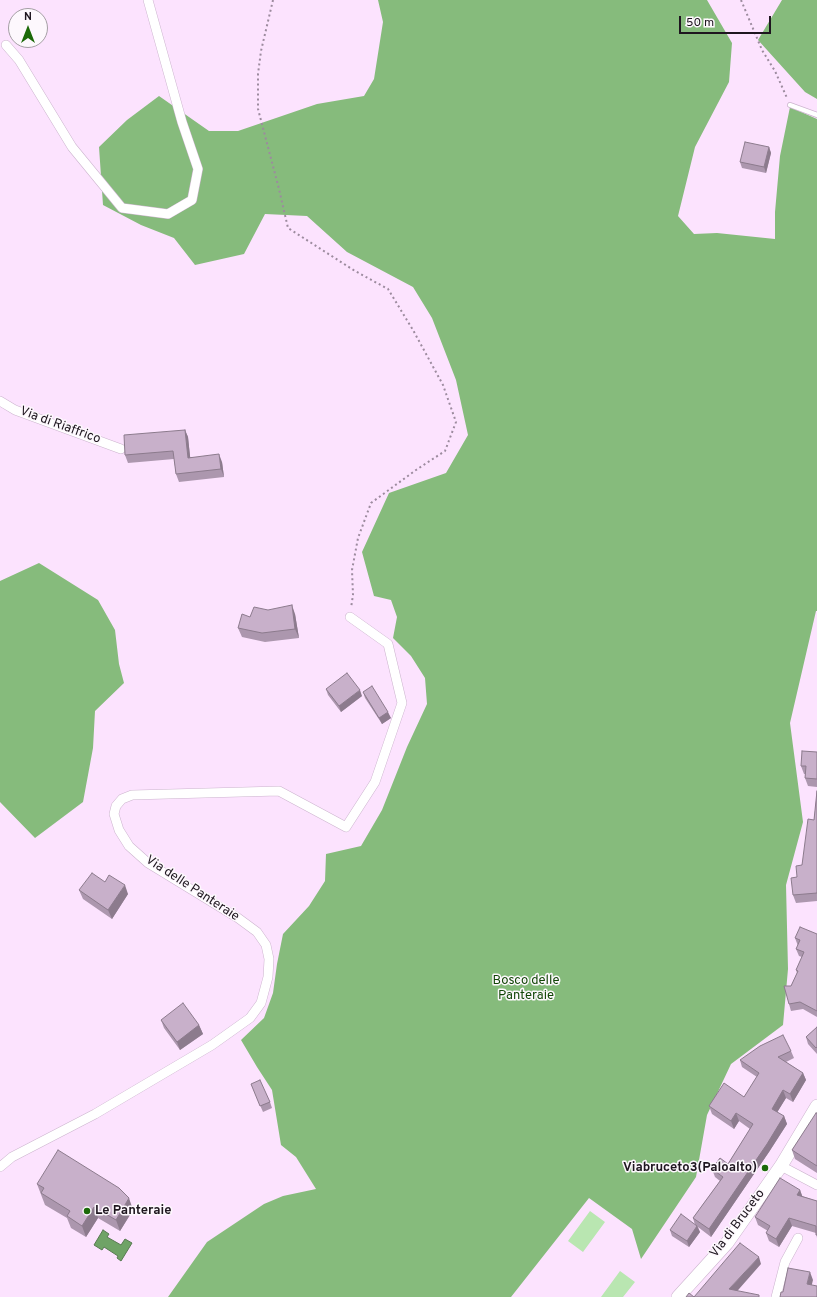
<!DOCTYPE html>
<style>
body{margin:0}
#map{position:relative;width:817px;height:1297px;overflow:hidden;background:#fce3fe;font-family:Overpass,sans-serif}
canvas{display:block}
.north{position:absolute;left:8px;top:8px;width:40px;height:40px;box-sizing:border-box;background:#fdf8fd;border:1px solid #a49ea4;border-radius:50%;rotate:0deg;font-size:11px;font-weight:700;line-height:16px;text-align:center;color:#1e161f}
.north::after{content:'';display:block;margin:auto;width:14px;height:18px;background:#1b6908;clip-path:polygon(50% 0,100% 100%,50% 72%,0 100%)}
.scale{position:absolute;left:679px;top:16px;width:92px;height:18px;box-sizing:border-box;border:2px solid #1e161f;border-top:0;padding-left:5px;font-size:12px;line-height:14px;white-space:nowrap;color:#1e161f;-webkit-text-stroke:3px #fdf8fd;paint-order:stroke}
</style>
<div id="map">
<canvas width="817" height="1297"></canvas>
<div class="north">N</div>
<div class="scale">50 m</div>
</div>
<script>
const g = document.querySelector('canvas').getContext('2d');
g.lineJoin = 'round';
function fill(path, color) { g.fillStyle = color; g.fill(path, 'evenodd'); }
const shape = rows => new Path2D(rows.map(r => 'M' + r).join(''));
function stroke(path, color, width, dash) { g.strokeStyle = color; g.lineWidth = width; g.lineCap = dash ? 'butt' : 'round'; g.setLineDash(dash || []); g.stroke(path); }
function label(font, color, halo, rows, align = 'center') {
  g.font = font + ' Overpass,sans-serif'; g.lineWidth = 3; g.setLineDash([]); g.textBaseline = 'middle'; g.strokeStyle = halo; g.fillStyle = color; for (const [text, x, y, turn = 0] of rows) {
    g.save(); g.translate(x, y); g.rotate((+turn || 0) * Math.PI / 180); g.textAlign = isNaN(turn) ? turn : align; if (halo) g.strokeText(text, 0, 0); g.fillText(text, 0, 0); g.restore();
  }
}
fill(shape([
 [590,1211,605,1222,583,1252,568,1241],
 [620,1271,635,1282,623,1297,601,1297]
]), '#b9e6b1');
fill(shape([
 [378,0,707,0,732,43,729,82,695,147,678,216,694,234,717,233,775,239,775,212,780,156,790,107,817,119,817,611,816,611,790,723,803,822,786,885,788,969,783,1025,731,1064,707,1115,696,1177,641,1259,632,1229,589,1198,511,1297,168,1297,207,1242,264,1204,283,1196,316,1189,296,1157,281,1145,272,1090,257,1067,241,1040,264,1018,273,993,277,964,283,934,309,906,325,881,326,854,361,846,382,810,407,747,427,704,425,678,411,656,393,638,397,617,391,600,374,596,362,552,389,493,446,473,468,435,456,380,432,318,413,287,347,252,307,216,265,214,244,254,195,265,174,238,141,225,103,205,99,147,127,120,159,96,209,131,238,131,317,104,364,96,374,79,383,22],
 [782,0,817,0,817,99,805,92,758,40],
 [39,563,98,600,115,630,119,664,124,683,95,711,93,748,83,802,35,838,0,802,0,581]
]), '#86bb7c');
const water = shape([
 [103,1230,109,1234,107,1237,121,1245,125,1239,132,1243,121,1261,117,1258,118,1256,104,1247,102,1250,94,1245,103,1230]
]);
fill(water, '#6fa366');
stroke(water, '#577951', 1);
const lane = shape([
 [790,105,817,115]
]);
const street = shape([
 [6,45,19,60,72,147,122,208,168,214,192,200,198,169,182,122,148,0],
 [0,401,15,410,121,449],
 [781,1166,817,1185],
 [0,1167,12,1157,95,1114,212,1045,250,1018,261,1003,268,977,269,959,266,945,257,932,238,918,148,863,129,846,119,830,114,814,116,806,122,799,132,795,279,791,346,827,375,782,402,703,388,644,350,617],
 [776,1297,785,1262,798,1238]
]);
const secondary = shape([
 [678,1297,727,1243,781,1166,817,1106]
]);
stroke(lane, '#ccb4ce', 6);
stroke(street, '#ccb4ce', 10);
stroke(secondary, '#ccb4ce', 14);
stroke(shape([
 [273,0,261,51,258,74,258,109,279,189,288,228,355,271,388,289,413,330,443,385,456,422,445,451,416,470,371,503,358,538,352,570,353,595,351,608],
 [741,0,762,50,775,71,787,98]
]), '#9c8b9e', 2, [2, 3]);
stroke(lane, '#fff', 4.5);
stroke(street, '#fff', 9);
stroke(secondary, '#fff', 13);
fill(shape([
 [769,147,771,153,766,173,742,168,740,162],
 [185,430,188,437,190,457,222,462,224,477,179,482,176,474,174,459,128,463,125,455],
 [268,610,295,614,299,638,265,642,242,637,238,628,250,617],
 [326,689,362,696,341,712,328,695],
 [363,692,391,718,382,724,365,698],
 [817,752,817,787,808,786,805,778,805,774,804,774,801,766],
 [817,791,817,901,796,903,793,895,797,877,802,865,814,820],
 [105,882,128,894,112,919,83,899,79,890],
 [817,934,817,1017,803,1009,791,1011,789,1004,791,986,797,973,796,970,802,957,799,956,796,949,798,946,795,938],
 [161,1020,199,1025,203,1034,180,1050,164,1028],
 [817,1027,817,1054,808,1044,806,1037],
 [791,1051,794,1058,786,1062,803,1073,806,1080,793,1102,786,1098,777,1112,784,1116,787,1124,769,1152,711,1237,698,1227,700,1232,689,1247,672,1236,670,1230,695,1225,693,1218,720,1181,715,1177,712,1169,728,1164,750,1129,739,1121,734,1129,712,1114,709,1106,744,1097,757,1077,742,1067,740,1060],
 [251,1084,270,1102,272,1108,263,1112],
 [817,1113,817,1173,795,1159,792,1150],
 [37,1184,133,1210,120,1231,98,1218,86,1237,71,1228,67,1218,45,1205],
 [800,1190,802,1196,817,1201,817,1238,816,1233,792,1226,779,1247,769,1241,766,1233,768,1231,758,1225,755,1217]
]), '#ac97ae');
fill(shape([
 [769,147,771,153,766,173,764,167],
 [185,430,188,437,191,465,188,458],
 [219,454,222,462,224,477,221,469],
 [292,605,295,614,299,638,295,629],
 [360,690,362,696,341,712,339,706],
 [388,712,391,718,382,724,379,718],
 [125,885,128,894,112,919,108,910],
 [199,1025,203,1034,180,1050,177,1042],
 [803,1073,806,1080,793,1102,790,1094],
 [783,1090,786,1098,775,1116,772,1109],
 [736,1113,739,1121,734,1129,731,1121],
 [784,1116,787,1124,769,1152,711,1237,709,1229],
 [800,1190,803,1198,797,1195],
 [129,1198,133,1210,120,1231,116,1220],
 [94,1207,98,1218,86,1237,82,1226],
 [789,1218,792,1226,779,1247,776,1239],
 [697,1226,700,1232,689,1247,687,1241],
 [759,1257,761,1264,732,1297,729,1289],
 [810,1272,813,1280,810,1292,807,1284]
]), '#8c7b8d');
const building = shape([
 [745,142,769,147,764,167,740,162,745,142],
 [185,430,188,458,219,454,221,469,176,474,173,451,125,455,124,435,185,430],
 [292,605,295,629,262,633,238,628,242,614,250,617,254,607,268,610,292,605],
 [347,673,360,690,339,706,326,689,347,673],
 [372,686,388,712,379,718,363,692,372,686],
 [802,751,817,752,817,779,805,778,806,766,801,766,802,751],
 [817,791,817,893,793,895,791,878,797,877,796,866,802,865,808,819,814,820,817,791],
 [92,873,105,882,109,875,125,885,108,910,79,890,92,873],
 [800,927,817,934,817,1011,800,1002,789,1004,784,986,791,986,798,971,796,970,804,952,796,949,800,940,795,938,800,927],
 [183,1003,199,1025,177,1042,161,1020,183,1003],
 [817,1027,817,1047,816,1048,806,1037,817,1027],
 [783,1035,791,1051,778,1057,803,1073,790,1094,783,1090,772,1109,784,1116,767,1144,709,1229,693,1218,723,1177,712,1169,720,1158,728,1164,753,1124,736,1113,731,1121,709,1106,724,1083,744,1097,759,1073,740,1060,760,1046,783,1035],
 [260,1080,270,1102,260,1106,251,1084,260,1080],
 [816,1113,817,1113,817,1166,792,1150,816,1113],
 [58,1150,119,1188,129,1198,116,1220,94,1207,82,1226,67,1216,70,1211,41,1193,44,1188,37,1184,58,1150],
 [780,1178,800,1190,797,1195,817,1201,817,1235,816,1235,816,1226,789,1218,776,1239,766,1233,770,1226,755,1217,780,1178],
 [681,1214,697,1226,687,1241,670,1230,681,1214],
 [740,1243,759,1257,729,1289,759,1295,759,1297,686,1297,689,1293,694,1297,740,1243],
 [788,1268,810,1272,807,1284,817,1286,817,1297,780,1297,781,1292,783,1292,788,1268]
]);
fill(building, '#c8b0ca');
stroke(building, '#8c7b8d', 1);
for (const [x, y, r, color] of [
 [765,1168,4,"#1b6908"],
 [87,1211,4,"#1b6908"]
]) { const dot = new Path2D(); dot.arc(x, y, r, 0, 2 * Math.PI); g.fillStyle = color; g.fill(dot); stroke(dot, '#fdf8fd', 1.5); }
label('13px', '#1e161f', '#fdf8fd', [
 ["Via di Riaffrico",60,426,20],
 ["Via delle Panteraie",192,889,33],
 ["Via di Bruceto",738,1224,-53]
]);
label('13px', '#114606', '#fdf8fd', [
 ["Bosco delle",526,981],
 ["Panteraie",526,996]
]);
label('bold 13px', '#1e161f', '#fdf8fd', [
 ["Viabruceto3(Paloalto)",757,1168],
 ["Le Panteraie",95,1211,"left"]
], 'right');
</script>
